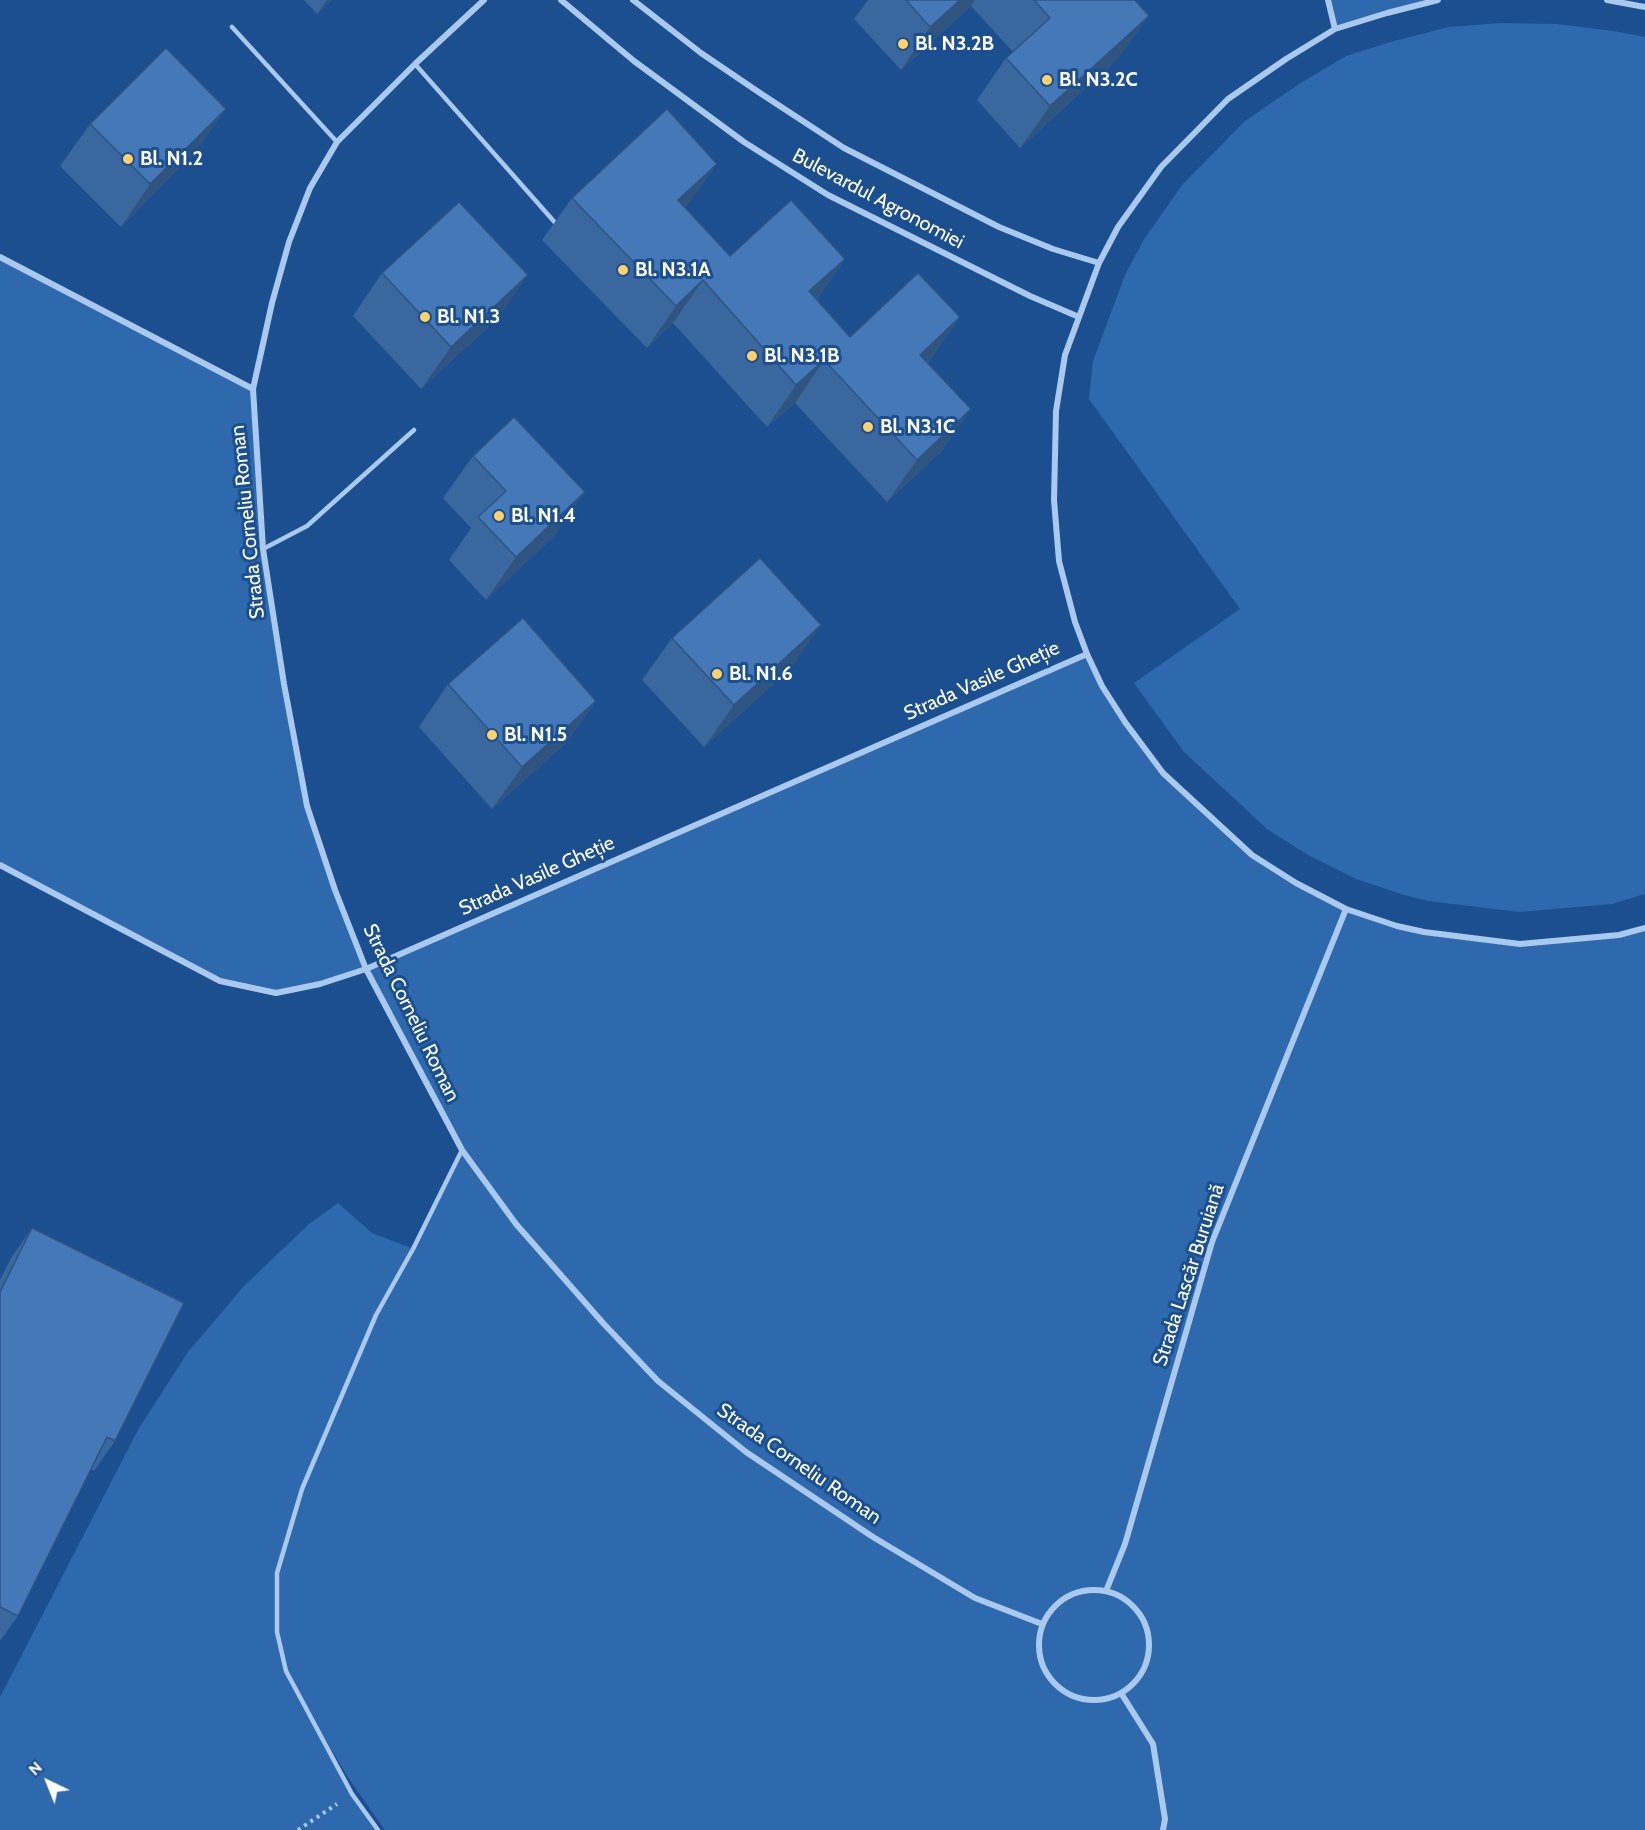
<!DOCTYPE html>
<meta charset="utf-8">
<style>
body{margin:0}
#map{position:relative;width:1645px;height:1830px;overflow:hidden;background:#1b4f8f;font-family:Cabin,sans-serif}
canvas{display:block}
.north{position:absolute;left:18px;top:1752px;width:60px;height:60px;-webkit-text-stroke:4px #1b4f8f;paint-order:stroke;rotate:317deg;font-size:16px;font-weight:700;line-height:24px;text-align:center;color:#fff}
.north::after{content:'';display:block;margin:auto;width:21px;height:27px;background:#fff;clip-path:polygon(50% 0,100% 100%,50% 72%,0 100%)}
</style>
<div id="map">
<canvas width="1645" height="1830"></canvas>
<div class="north">N</div>
</div>
<script>
const g = document.querySelector('canvas').getContext('2d');
g.lineJoin = 'round';
function fill(path, color) { g.fillStyle = color; g.fill(path, 'evenodd'); }
const shape = rows => new Path2D(rows.map(r => 'M' + r).join(''));
function stroke(path, color, width, dash) { g.strokeStyle = color; g.lineWidth = width; g.lineCap = dash ? 'butt' : 'round'; g.setLineDash(dash || []); g.stroke(path); }
function label(font, color, halo, rows, align = 'center') {
  g.font = font + ' Cabin,sans-serif'; g.lineWidth = 6; g.setLineDash([]); g.textBaseline = 'middle'; g.strokeStyle = halo; g.fillStyle = color; for (const [text, x, y, turn = 0] of rows) {
    g.save(); g.translate(x, y); g.rotate((+turn || 0) * Math.PI / 180); g.textAlign = isNaN(turn) ? turn : align; if (halo) g.strokeText(text, 0, 0); g.fillText(text, 0, 0); g.restore();
  }
}
fill(shape([
 [1328,0,1438,0,1335,29],
 [1501,23,1557,24,1613,31,1645,37,1645,894,1612,904,1519,912,1428,901,1404,895,1356,879,1308,855,1267,829,1184,752,1134,683,1240,609,1089,399,1093,361,1125,275,1143,241,1182,185,1245,121,1299,84,1346,56,1394,41,1449,27],
 [0,257,253,389,263,549,307,806,366,969,1087,654,1102,686,1163,773,1252,855,1346,909,1397,926,1520,944,1619,935,1645,928,1645,1830,385,1830,347,1776,298,1692,352,1794,378,1830,0,1830,0,1697,139,1428,188,1352,244,1286,309,1224,338,1203,372,1233,414,1249,462,1150,366,969,276,993,220,981,0,865]
]), '#2e69ad');
stroke(shape([
 [298,1830,337,1804]
]), '#a9c9ee', 4, [3, 4.5]);
stroke(shape([
 [232,27,337,142],
 [415,64,558,226],
 [263,549,307,526,414,430],
 [378,1830,352,1794,286,1671,277,1632,277,1573,302,1489,376,1315,413,1249,462,1150]
]), '#a9c9ee', 4.5);
stroke(shape([
 [484,0,415,64,337,142,310,188,289,242,272,303,253,389,263,549,284,684,307,806,335,890,366,969,462,1150,516,1224,603,1323,658,1381,746,1452,873,1537,975,1598,1042,1624],
 [561,0,634,61,744,142,828,195,1030,296,1079,317],
 [633,0,701,53,760,93,844,148,999,227,1053,249,1099,263],
 [1328,0,1335,29],
 [1438,0,1387,13,1335,29,1286,59,1228,99,1161,167,1118,227,1099,263,1065,355,1056,411,1054,500,1059,561,1075,622,1087,654,1102,686,1125,722,1163,773,1252,855,1296,883,1346,909,1397,926,1424,932,1520,944,1619,935,1645,928],
 [1607,0,1645,7],
 [0,257,253,389],
 [0,865,220,981,276,993,320,984,366,969,1087,654],
 '1039 1645a55 55 0 1 1 110 0a55 55 0 1 1-110 0Z',
 [1106,1591,1125,1544,1212,1242,1346,909],
 [1121,1693,1153,1744,1165,1819,1163,1830]
]), '#a9c9ee', 6);
fill(shape([
 [304,0,332,0,317,14],
 [868,0,1135,0,1119,58,1020,148,977,100,1006,58,1013,52,971,6,901,70,854,19],
 [90,124,196,151,121,227,60,166],
 [572,198,687,206,685,208,730,256,845,259,817,299,850,337,960,317,930,360,928,363,971,409,941,452,887,502,795,403,767,427,673,323,647,348,542,240],
 [382,273,498,318,421,389,353,316],
 [473,456,555,535,486,600,449,560,471,528,443,498],
 [672,638,792,667,704,747,642,680],
 [448,684,596,701,566,743,492,809,419,727],
 [32,1228,115,1441,94,1471,91,1469,18,1616,0,1641,0,1280,11,1258]
]), '#3a679d');
fill(shape([
 [327,0,332,0,317,14],
 [960,0,975,0,971,6,901,70,930,27],
 [1149,16,1119,58,1020,148,1050,106],
 [226,109,196,151,121,227,150,184],
 [717,164,687,206,648,242,678,200],
 [845,259,815,301,809,291],
 [528,275,498,318,421,389,451,347],
 [703,280,673,323,647,348,676,306],
 [960,317,930,360,890,397,920,355],
 [824,360,795,403,767,427,796,385],
 [971,409,941,452,887,502,917,460],
 [585,492,555,535,486,600,516,557],
 [821,625,792,667,704,747,734,705],
 [596,701,566,743,492,809,522,767]
]), '#305480');
const building = shape([
 [906,0,960,0,930,27,906,0],
 [1034,0,1135,0,1149,16,1050,106,1006,58,1050,18,1034,0],
 [166,48,226,109,150,184,90,124,166,48],
 [667,109,717,164,678,200,730,256,791,200,845,259,809,291,850,337,918,273,960,317,920,355,971,409,917,460,824,360,796,385,703,280,676,306,572,198,667,109],
 [459,202,528,275,451,347,382,273,459,202],
 [514,417,585,492,516,557,478,517,506,491,473,456,514,417],
 [760,558,821,625,734,705,672,638,760,558],
 [523,618,596,701,522,767,448,684,523,618],
 [32,1228,184,1303,115,1441,107,1437,18,1616,0,1607,0,1292,32,1228]
]);
fill(building, '#4478b7');
stroke(building, '#305480', 1.5);
for (const [x, y, r, color] of [
 [903,44,6,"#ffd166"],
 [1047,80,6,"#ffd166"],
 [128,159,6,"#ffd166"],
 [623,270,6,"#ffd166"],
 [425,317,6,"#ffd166"],
 [752,356,6,"#ffd166"],
 [868,427,6,"#ffd166"],
 [499,516,6,"#ffd166"],
 [717,674,6,"#ffd166"],
 [492,735,6,"#ffd166"]
]) { const dot = new Path2D(); dot.arc(x, y, r, 0, 2 * Math.PI); g.fillStyle = color; g.fill(dot); stroke(dot, '#1b4f8f', 2); }
label('bold 20px', '#fff', '#1b4f8f', [
 ["Bl. N3.2B",915,44],
 ["Bl. N3.2C",1059,80],
 ["Bl. N1.2",140,159],
 ["Bl. N3.1A",635,270],
 ["Bl. N1.3",437,317],
 ["Bl. N3.1B",764,356],
 ["Bl. N3.1C",880,427],
 ["Bl. N1.4",511,516],
 ["Bl. N1.6",729,674],
 ["Bl. N1.5",504,735]
], 'left');
label('20px', '#fff', '#1b4f8f', [
 ["Bulevardul Agronomiei",878,199,28],
 ["Strada Corneliu Roman",248,522,-96],
 ["Strada Vasile Gheție",982,681,-24],
 ["Strada Vasile Gheție",537,876,-24],
 ["Strada Corneliu Roman",411,1013,64],
 ["Strada Lascăr Buruiană",1189,1275,-72],
 ["Strada Corneliu Roman",799,1464,35]
]);
</script>
